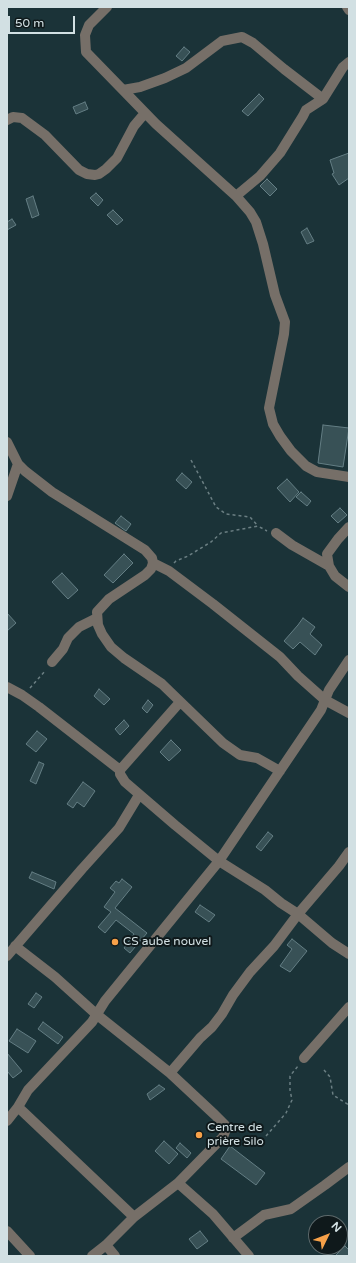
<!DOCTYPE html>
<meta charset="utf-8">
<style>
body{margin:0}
#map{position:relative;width:356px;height:1263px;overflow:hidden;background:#1b3338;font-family:"Varela Round",sans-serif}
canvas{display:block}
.frame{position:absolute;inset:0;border:8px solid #d2e0e3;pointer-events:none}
.north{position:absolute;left:308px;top:1215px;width:40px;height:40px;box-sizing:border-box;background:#0f191b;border:1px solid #5d696b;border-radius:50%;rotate:47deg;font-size:11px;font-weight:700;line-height:16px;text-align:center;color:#d2e0e3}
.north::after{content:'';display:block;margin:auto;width:14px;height:18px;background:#f7a149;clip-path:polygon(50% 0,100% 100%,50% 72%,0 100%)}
.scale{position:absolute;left:8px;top:16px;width:67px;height:18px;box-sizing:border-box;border:2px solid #d2e0e3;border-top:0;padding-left:5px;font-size:12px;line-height:14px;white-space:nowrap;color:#d2e0e3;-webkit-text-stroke:3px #0f191b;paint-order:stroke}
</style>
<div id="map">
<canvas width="356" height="1263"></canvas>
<div class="frame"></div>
<div class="north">N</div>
<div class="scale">50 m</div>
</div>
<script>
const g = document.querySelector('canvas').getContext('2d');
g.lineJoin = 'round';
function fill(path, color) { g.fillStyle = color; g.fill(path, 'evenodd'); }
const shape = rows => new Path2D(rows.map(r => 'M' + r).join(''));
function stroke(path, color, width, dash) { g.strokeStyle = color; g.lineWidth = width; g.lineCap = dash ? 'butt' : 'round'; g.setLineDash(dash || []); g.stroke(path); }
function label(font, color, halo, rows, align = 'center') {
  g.font = font + ' "Varela Round",sans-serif'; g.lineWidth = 4; g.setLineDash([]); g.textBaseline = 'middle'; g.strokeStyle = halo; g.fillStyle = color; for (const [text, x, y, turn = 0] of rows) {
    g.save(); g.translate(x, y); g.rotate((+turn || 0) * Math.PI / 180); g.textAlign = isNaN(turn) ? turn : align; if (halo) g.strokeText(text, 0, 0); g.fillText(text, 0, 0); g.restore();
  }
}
const building = shape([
 [184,47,190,52,182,61,176,56,184,47],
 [259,94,264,99,248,116,242,111,259,94],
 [85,102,88,109,76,114,73,107,85,102],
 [349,153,349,178,339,185,332,174,334,173,330,160,349,153],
 [267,179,277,189,270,196,260,186,267,179],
 [96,193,103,200,98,206,90,198,96,193],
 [33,196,39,215,32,218,26,199,33,196],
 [113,210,123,220,117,225,107,215,113,210],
 [12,219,16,225,7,230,7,222,12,219],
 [307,228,314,241,307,244,301,232,307,228],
 [323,425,349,428,343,467,318,463,323,425],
 [182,473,192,482,186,489,176,480,182,473],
 [287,479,299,492,290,502,277,488,287,479],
 [301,492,311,501,307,506,296,497,301,492],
 [340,508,347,515,338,523,331,516,340,508],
 [121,516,131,524,126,531,115,523,121,516],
 [124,554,133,563,113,583,104,575,124,554],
 [62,573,78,590,68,599,52,582,62,573],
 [7,613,16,623,7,631,7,613],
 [303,618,315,627,310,634,322,645,315,655,300,642,293,649,284,641,298,625,303,618],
 [99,689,110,699,104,705,94,696,99,689],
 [148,700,153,705,147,713,142,708,148,700],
 [124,720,129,726,120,735,115,729,124,720],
 [37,731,47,739,36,752,26,744,37,731],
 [171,740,181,750,169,761,160,752,171,740],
 [39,762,44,764,36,784,30,781,39,762],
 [83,782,95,791,84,807,77,802,73,808,67,804,83,782],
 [268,832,273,836,261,851,256,847,268,832],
 [32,872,56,882,54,889,29,878,32,872],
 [122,879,132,887,115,908,147,933,130,953,124,948,134,934,116,920,105,933,98,927,111,912,104,907,115,892,110,888,116,881,119,883,122,879],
 [200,905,215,915,209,922,195,912,200,905],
 [292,939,307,951,290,972,280,966,292,949,287,945,292,939],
 [36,993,42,997,34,1008,28,1004,36,993],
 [43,1022,63,1037,58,1044,38,1029,43,1022],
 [17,1029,36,1041,28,1053,9,1041,17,1029],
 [7,1053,22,1071,13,1078,7,1071,7,1053],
 [159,1085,165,1089,150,1100,147,1094,159,1085],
 [164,1141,178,1154,169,1164,155,1151,164,1141],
 [180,1143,191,1153,187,1158,176,1148,180,1143],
 [230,1146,265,1173,256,1185,221,1159,230,1146],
 [200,1231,208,1241,197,1249,189,1239,200,1231],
 [345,1246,349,1250,349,1256,335,1256,345,1246]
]);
fill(building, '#385156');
stroke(building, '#647e84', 1);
stroke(shape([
 [191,460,216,507,226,514,250,517,258,526],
 [174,563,176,561,188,556,211,542,221,533,258,526,267,531],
 [30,688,46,670],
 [324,1070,330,1077,333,1095,349,1105],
 [266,1136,286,1113,292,1100,290,1090,290,1076,298,1066]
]), '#6b7f83', 1.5, [3, 3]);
stroke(shape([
 [107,7,89,25,85,35,86,52,156,124,236,196,250,212,256,222,263,244,275,295,285,322,284,334,269,408,273,424,280,436,291,451,306,466,317,472,349,477],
 [347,7,349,10],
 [123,90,140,87,165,78,186,68,222,41,242,37,253,43,284,69,323,99],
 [7,120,13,117,22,118,26,121,45,135,79,170,87,174,95,175,99,174,106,169,117,158,134,126,145,113],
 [236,196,260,176,280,153,303,116,306,110,323,99,343,67,349,62],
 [7,442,18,464,25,471,52,492,145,550,152,558,153,563,151,569,145,575,109,599,97,612,98,625,102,634,111,647,124,658,162,684,223,743,240,755,257,758,280,771],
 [7,496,18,464],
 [349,527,338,539,327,554,329,566,335,576,349,587],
 [276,533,292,545,329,566],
 [153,563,169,571,213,604,280,657,298,676,325,700,349,713],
 [52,662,63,649,68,638,79,627,97,618],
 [7,687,22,695,39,707,120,770,120,774,125,782,175,825,219,861,265,890,281,903,298,914,332,943,349,954],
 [120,770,180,702],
 [15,946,55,977,96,1014,170,1073,215,1115,225,1125,226,1129,223,1137,178,1183,134,1217,106,1245,92,1256],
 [7,956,82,869,119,828,139,795],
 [304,1058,349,1007],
 [170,1073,200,1038,212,1027,222,1014,233,995,250,972,274,946,298,914,339,866,349,852],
 [18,1107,134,1217],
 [7,1121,18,1107,28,1090,92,1022,105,1001,219,861,321,710,329,690,349,660],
 [178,1183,213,1214,249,1256],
 [7,1231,30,1256],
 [233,1238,264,1215,291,1209,325,1185,349,1167],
 [106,1245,115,1256]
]), '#766f68', 10);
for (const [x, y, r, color] of [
 [115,942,4,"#f7a149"],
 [199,1135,4,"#f7a149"]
]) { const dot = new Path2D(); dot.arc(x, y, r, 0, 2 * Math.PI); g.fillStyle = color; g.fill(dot); stroke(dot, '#0f191b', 1.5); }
label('12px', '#d2e0e3', '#0f191b', [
 ["CS aube nouvel",123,942],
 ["Centre de",207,1128],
 ["prière Silo",207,1142]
], 'left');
</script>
